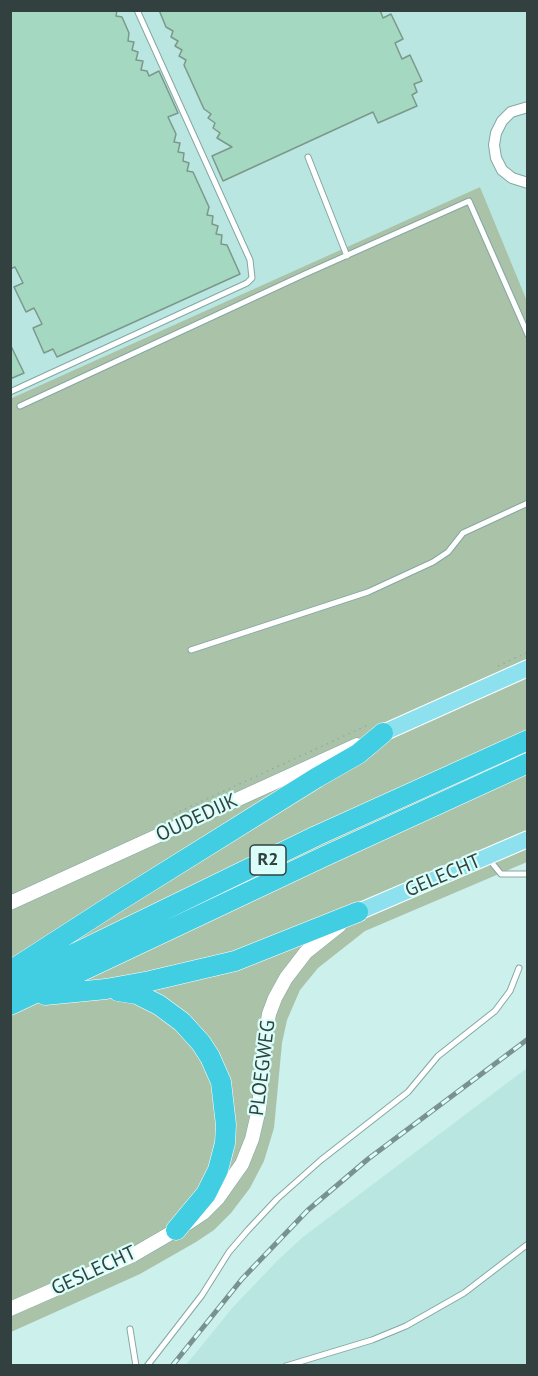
<!DOCTYPE html>
<style>
body{margin:0}
#map{position:relative;width:538px;height:1376px;overflow:hidden;background:#ccf0ec;font-family:"PT Sans",sans-serif}
canvas{display:block}
.frame{position:absolute;inset:0;border:12px solid #32403f;pointer-events:none}
</style>
<div id="map">
<canvas width="538" height="1376"></canvas>
<div class="frame"></div>
</div>
<script>
const g = document.querySelector('canvas').getContext('2d');
g.lineJoin = 'round';
function fill(path, color) { g.fillStyle = color; g.fill(path, 'evenodd'); }
const shape = rows => new Path2D(rows.map(r => 'M' + r).join(''));
function stroke(path, color, width, dash) { g.strokeStyle = color; g.lineWidth = width; g.lineCap = dash ? 'butt' : 'round'; g.setLineDash(dash || []); g.stroke(path); }
function label(font, color, halo, rows, align = 'center') {
  g.font = font + ' "PT Sans",sans-serif'; g.lineWidth = 4.5; g.setLineDash([]); g.textBaseline = 'middle'; g.strokeStyle = halo; g.fillStyle = color; for (const [text, x, y, turn = 0] of rows) {
    g.save(); g.translate(x, y); g.rotate((+turn || 0) * Math.PI / 180); g.textAlign = isNaN(turn) ? turn : align; if (halo) g.strokeText(text, 0, 0); g.fillText(text, 0, 0); g.restore();
  }
}
fill(shape([
 [10,11,527,11,527,301,480,187,11,399],
 [527,1068,527,1365,185,1366,234,1306,279,1259,303,1237]
]), '#b9e6e1');
fill(shape([
 [480,187,527,301,527,862,365,931,318,968,300,990,287,1020,282,1043,274,1128,264,1161,250,1188,231,1213,214,1230,196,1242,140,1274,11,1332,10,399]
]), '#aac2a8');
const building = shape([
 [10,10,117,10,116,16,122,17,129,33,128,41,134,42,132,50,138,52,136,60,143,61,141,70,147,71,149,76,159,71,178,113,168,117,176,134,174,142,180,143,178,152,184,153,183,161,189,163,187,171,193,172,209,207,207,215,213,216,212,224,218,226,216,234,222,235,221,244,227,245,240,274,57,357,53,349,44,353,33,328,42,324,34,308,26,312,14,287,23,283,15,267,10,269,10,10],
 [159,10,380,10,383,18,391,14,403,39,395,43,402,59,410,55,422,81,414,84,417,92,412,95,417,106,378,123,373,112,223,181,212,156,232,147,217,138,220,133,213,128,215,123,208,118,211,114,204,109,184,65,186,60,179,56,182,50,175,46,178,41,171,37,173,31,166,27,159,10],
 [10,344,24,373,10,379,10,344]
]);
fill(building, '#a5d8c1');
stroke(building, '#7c988b', 1.5);
const service = shape([
 [308,157,347,256],
 [10,392,247,283,252,278,250,260,137,10],
 [20,406,305,274,469,201,528,335],
 [191,650,368,592,433,562,448,552,463,533,528,503],
 [488,858,501,874,528,874],
 [130,1329,136,1366],
 [147,1366,202,1295,229,1252,248,1230,277,1199,321,1160,408,1092,438,1056,495,1011,510,991,519,968],
 [286,1366,372,1340,406,1326,464,1293,528,1244]
]);
const minor = shape([
 [528,107,511,112,502,121,496,133,494,145,496,158,502,170,512,178,528,183]
]);
const tertiary = shape([
 [10,903,357,745],
 [10,1309,133,1255,188,1223,203,1213,218,1198,242,1164,252,1139,259,1109,265,1039,269,1014,275,998,286,978,306,952,340,925]
]);
const primary = shape([
 [383,733,528,668],
 [358,912,528,839]
]);
const motorway = shape([
 [10,971,114,904,316,778,358,754,383,733],
 [10,985,316,836,528,740],
 [118,991,137,994,159,1005,182,1022,201,1043,210,1057,221,1082,226,1125,225,1143,218,1170,206,1194,176,1230],
 [45,995,106,989,150,981,235,961,358,912],
 [10,1005,323,857,528,763]
]);
stroke(service, '#85a7a3', 7);
stroke(minor, '#85a7a3', 12);
stroke(tertiary, '#85a7a3', 15);
stroke(primary, '#fff', 18);
stroke(motorway, '#fff', 21);
stroke(shape([
 [498,666,528,652],
 [174,814,368,725]
]), '#90aba8', 1.5, [1.5, 4.5]);
stroke(service, '#fff', 5);
stroke(minor, '#fff', 10);
stroke(tertiary, '#fff', 14);
stroke(primary, '#8de1ee', 16);
stroke(motorway, '#41cde2', 20);
const rail = shape([
 [172,1366,242,1279,308,1210,368,1159,528,1039]
]);
stroke(rail, '#79918f', 5);
stroke(rail, '#dafef9', 3, [9]);
for (const [x, y, w] of [
 [268,860,36]
]) { const box = new Path2D(); box.roundRect(x - w / 2, y - 15, w, 30, 4.5); g.fillStyle = '#dafef9'; g.fill(box); stroke(box, '#32403f', 1.5); }
label('bold 18px', '#32403f', null, [
 ["R2",268,860]
]);
label('20px', '#32403f', '#dafef9', [
 ["OUDEDIJK",197,818,-25],
 ["GELECHT",443,876,-23],
 ["PLOEGWEG",263,1068,-83],
 ["GESLECHT",94,1271,-25]
]);
</script>
